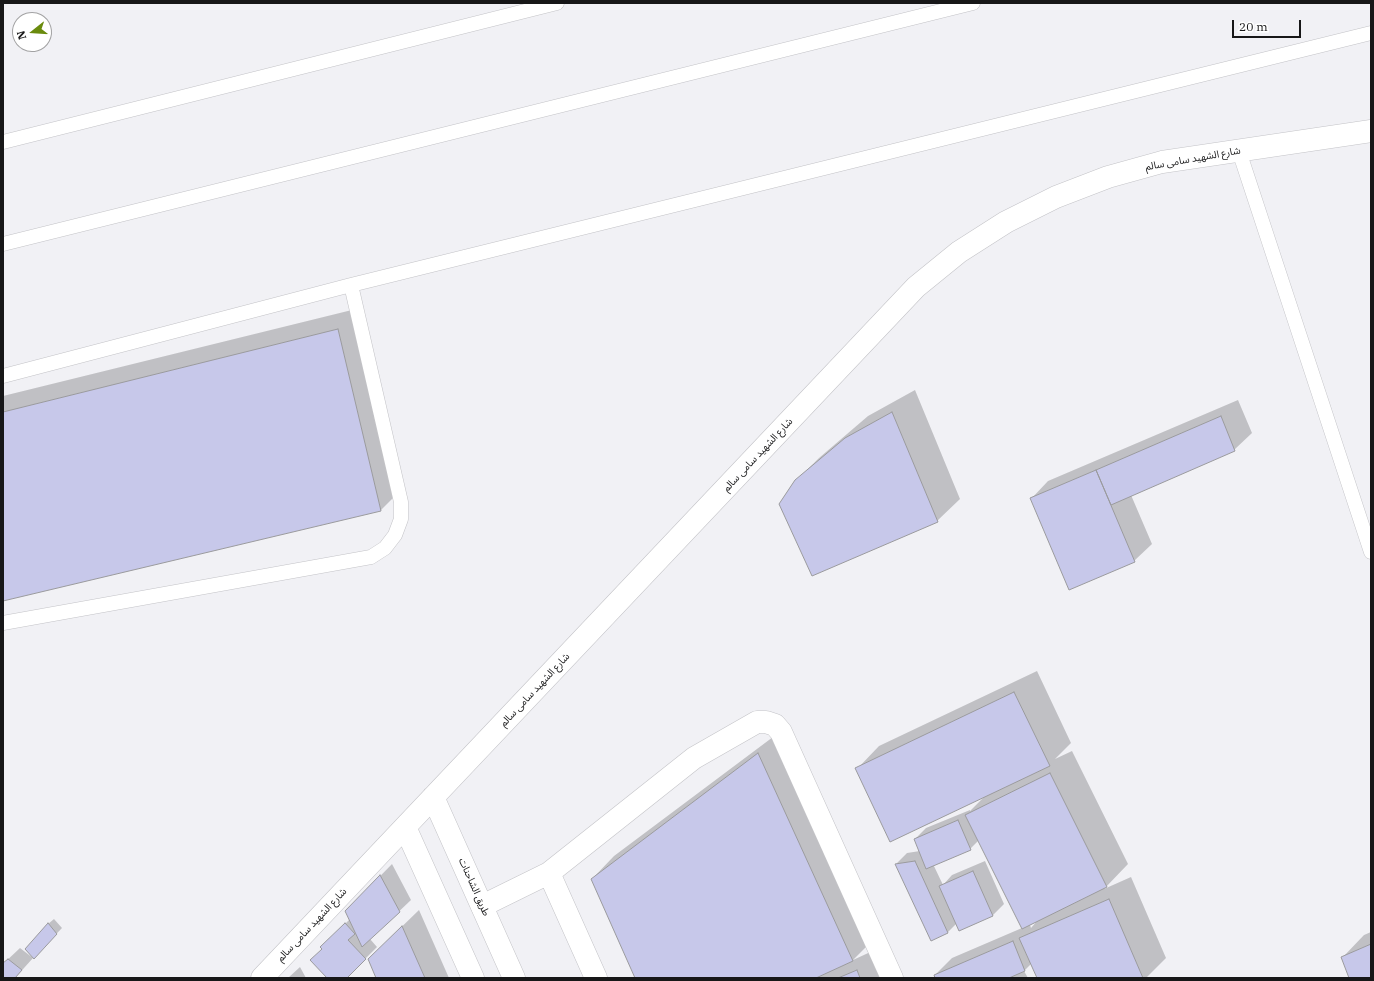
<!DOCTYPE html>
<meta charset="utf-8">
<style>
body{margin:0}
#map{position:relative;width:1374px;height:981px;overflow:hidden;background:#f1f1f5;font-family:"IBM Plex Serif",serif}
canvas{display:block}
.frame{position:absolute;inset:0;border:4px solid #171718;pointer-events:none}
.north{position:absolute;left:12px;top:12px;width:40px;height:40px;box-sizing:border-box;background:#fff;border:1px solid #a2a2a3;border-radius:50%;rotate:253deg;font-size:11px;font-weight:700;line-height:16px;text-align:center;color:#171718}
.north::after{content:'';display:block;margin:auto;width:14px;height:18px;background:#6a8b0e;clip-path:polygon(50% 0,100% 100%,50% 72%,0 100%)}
.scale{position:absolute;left:1232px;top:20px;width:69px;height:18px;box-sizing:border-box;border:2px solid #171718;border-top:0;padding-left:5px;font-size:12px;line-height:14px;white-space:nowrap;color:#171718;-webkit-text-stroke:3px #fff;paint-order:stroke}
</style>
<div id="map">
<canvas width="1374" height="981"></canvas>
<div class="frame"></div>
<div class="north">N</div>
<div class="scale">20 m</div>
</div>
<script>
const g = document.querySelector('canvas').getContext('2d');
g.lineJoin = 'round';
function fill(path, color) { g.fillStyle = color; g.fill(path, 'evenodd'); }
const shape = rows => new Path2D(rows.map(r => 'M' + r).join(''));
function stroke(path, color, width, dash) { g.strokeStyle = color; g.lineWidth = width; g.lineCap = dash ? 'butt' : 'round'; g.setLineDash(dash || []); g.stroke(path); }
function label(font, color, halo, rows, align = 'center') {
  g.font = font + ' "IBM Plex Serif","Noto Sans Arabic",serif'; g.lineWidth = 3.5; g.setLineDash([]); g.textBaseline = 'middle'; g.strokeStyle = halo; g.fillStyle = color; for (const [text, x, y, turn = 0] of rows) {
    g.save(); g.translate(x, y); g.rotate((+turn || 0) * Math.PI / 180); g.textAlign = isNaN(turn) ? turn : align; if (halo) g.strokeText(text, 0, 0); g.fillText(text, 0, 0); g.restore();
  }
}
fill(shape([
 [360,308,403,488,381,510,3,600,3,396],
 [915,390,960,499,937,521,796,481,819,458,868,416],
 [1238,400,1252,433,1234,450,1131,495,1152,544,1134,561,1031,499,1048,481],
 [1037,671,1071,743,1055,759,1072,751,1128,864,1104,889,1131,877,1166,958,1146,978,1038,978,1032,963,1024,971,1028,978,936,978,935,975,952,958,1022,928,979,840,970,849,933,864,943,885,952,875,985,861,1004,904,993,915,960,930,957,923,948,932,931,940,896,864,907,853,920,851,915,839,926,828,970,810,970,811,985,796,857,769,879,746],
 [1037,921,1031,928,1030,925],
 [781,731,875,938,853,960,879,948,893,978,637,978,592,879,614,856],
 [392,864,411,900,370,939,377,947,346,978,329,978,323,948,322,947,350,919,346,911],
 [419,910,449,978,377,978,386,942],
 [54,919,62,928,39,952,48,924],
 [1371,932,1371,978,1350,978,1342,958,1364,935],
 [20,948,33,958,15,978,3,978,3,964],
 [300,967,306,978,288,978]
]), '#0003');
const building = shape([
 [338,329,381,511,3,601,3,412,338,329],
 [892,412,938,522,812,576,779,504,795,480,845,438,892,412],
 [1221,416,1235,451,1111,505,1096,470,1221,416],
 [1096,470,1135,562,1069,590,1030,498,1096,470],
 [1014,692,1050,766,890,842,855,768,1014,692],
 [758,753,853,961,816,978,635,978,591,879,758,753],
 [1050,773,1107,887,1022,929,965,815,1050,773],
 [958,820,971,850,926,869,914,839,958,820],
 [915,861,948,933,931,941,895,864,915,861],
 [973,871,993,916,959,931,939,886,973,871],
 [380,875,400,912,362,947,345,911,380,875],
 [1109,899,1143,978,1037,978,1019,938,1109,899],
 [48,923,57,934,34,959,25,949,48,923],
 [345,923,355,934,348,940,366,959,347,978,327,978,310,960,322,949,320,947,345,923],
 [402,926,425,978,376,978,368,959,402,926],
 [1013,941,1025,971,1009,978,935,978,934,975,1013,941],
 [1371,944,1371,978,1349,978,1341,957,1371,944],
 [8,959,22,970,15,978,3,978,3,963,8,959],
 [857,970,860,978,838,978,857,970]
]);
fill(building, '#c7c8ea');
stroke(building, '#9a9a9d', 1);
const service = shape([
 [3,142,557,3],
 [1239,151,1371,552],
 [3,244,973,3],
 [3,376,351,285,1371,33],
 [3,623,371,557,385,548,395,535,401,519,401,502,351,285]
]);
const minor = shape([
 [549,873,596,978],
 [482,906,549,873,694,758,757,722,766,722,775,725,781,732,892,978]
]);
const secondary = shape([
 [433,797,514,978],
 [405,827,473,978],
 [262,978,916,287,959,252,1006,222,1056,197,1108,177,1162,162,1371,131]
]);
stroke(service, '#c3c3c7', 15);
stroke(minor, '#c3c3c7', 23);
stroke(secondary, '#c3c3c7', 23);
stroke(service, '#fff', 14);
stroke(minor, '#fff', 22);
stroke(secondary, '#fff', 22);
label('10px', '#171718', '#fff', [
 ["شارع الشهيد سامى سالم",1193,159,-10],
 ["شارع الشهيد سامى سالم",758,455,-47],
 ["شارع الشهيد سامى سالم",535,690,-47],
 ["طريق الشاحنات",474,887,66],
 ["شارع الشهيد سامى سالم",312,925,-47]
]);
</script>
